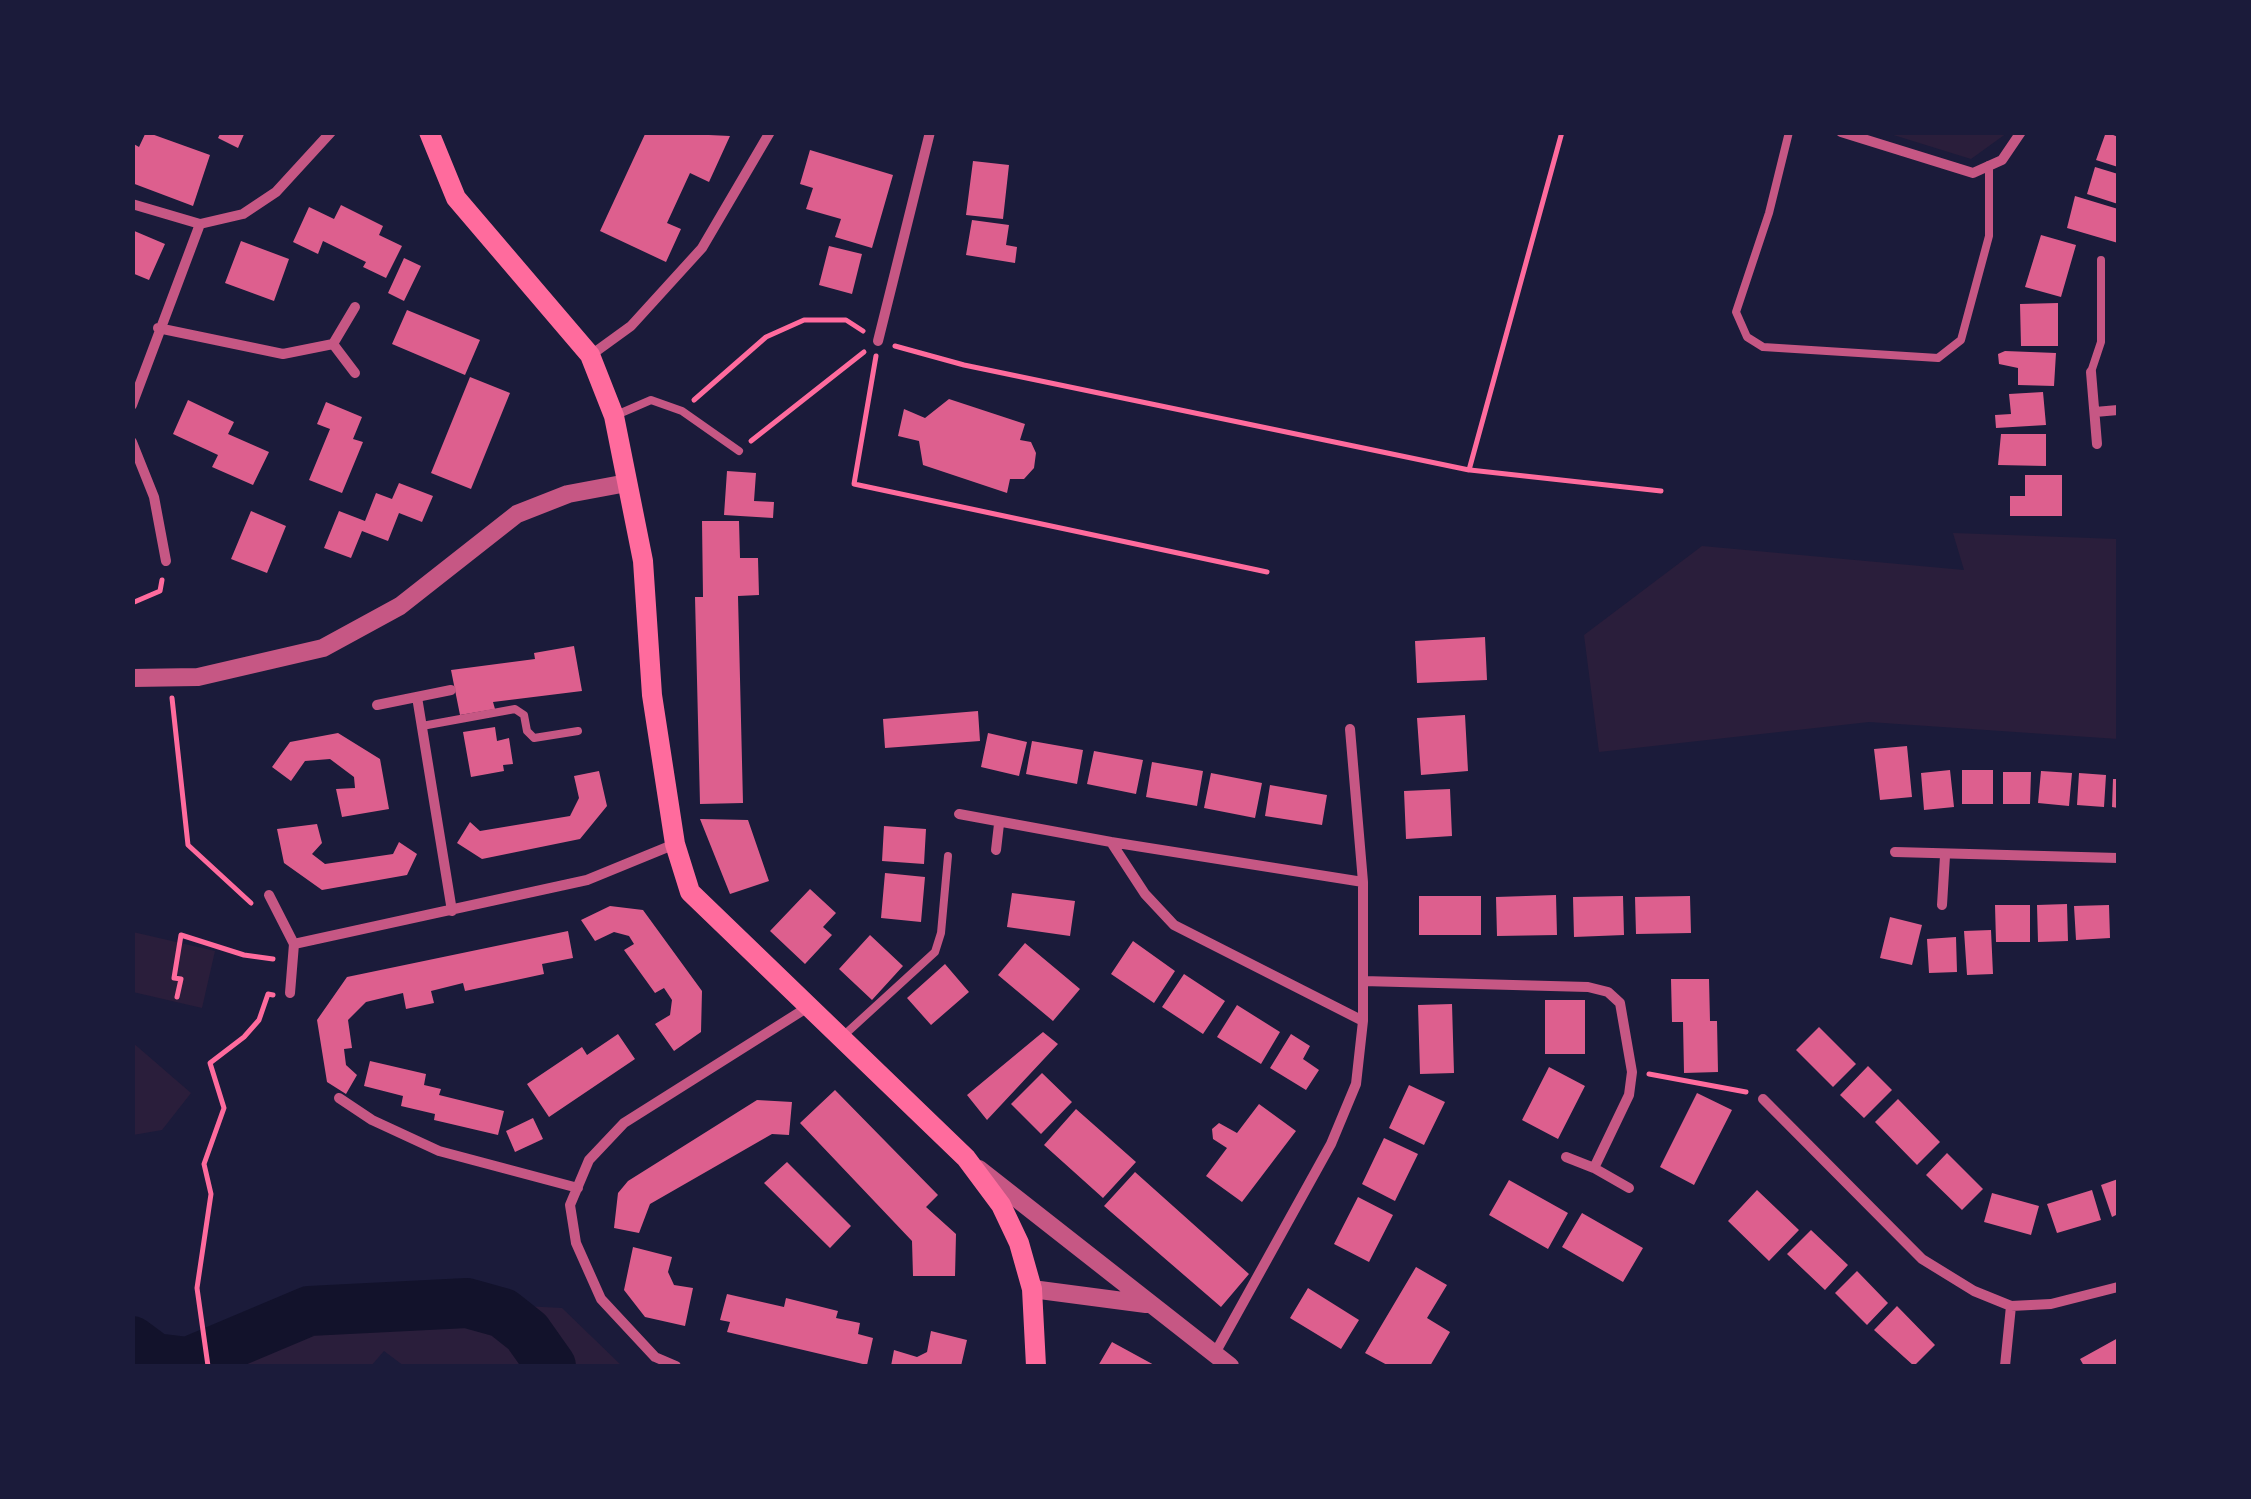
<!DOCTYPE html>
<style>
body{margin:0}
#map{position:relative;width:2251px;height:1499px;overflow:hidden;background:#1b1b3a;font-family:"IBM Plex Serif",serif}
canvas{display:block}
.frame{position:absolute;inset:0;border:135px solid #1b1b3a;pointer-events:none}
</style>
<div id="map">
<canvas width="2251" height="1499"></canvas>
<div class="frame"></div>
</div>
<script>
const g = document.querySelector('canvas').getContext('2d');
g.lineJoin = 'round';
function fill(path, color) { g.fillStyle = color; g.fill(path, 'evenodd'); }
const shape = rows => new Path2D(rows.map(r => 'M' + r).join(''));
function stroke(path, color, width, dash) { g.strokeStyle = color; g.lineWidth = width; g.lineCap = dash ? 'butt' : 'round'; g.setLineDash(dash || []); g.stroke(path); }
fill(shape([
 [1887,133,2007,133,1971,159],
 [1953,533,2118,539,2118,739,1869,722,1599,752,1584,635,1702,546,1964,570],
 [133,932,215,951,202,1008,133,992],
 [132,1042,191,1093,162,1130,133,1135],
 [467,1303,562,1308,622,1366,404,1366,384,1351,371,1366,133,1366,132,1340,155,1358,188,1362,309,1311]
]), '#2a1e3b');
stroke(shape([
 [132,1341,155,1358,188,1362,309,1311,467,1303,503,1313,527,1332,551,1366]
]), '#12122b', 50);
fill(shape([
 [146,132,210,155,193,206,132,183,132,143,139,147],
 [221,132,245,132,238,148,218,138],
 [646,132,730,136,709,182,690,173,667,223,681,229,666,262,600,231],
 [2106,132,2118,137,2118,167,2096,160],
 [810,150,893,175,872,248,835,237,841,219,806,209,813,188,800,184],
 [973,161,1009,165,1003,219,966,215],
 [2095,167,2118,174,2118,204,2087,194],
 [2075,196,2118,209,2118,243,2067,228],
 [341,205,383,226,379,235,402,246,386,278,363,267,366,262,323,241,318,254,293,242,309,207,334,219],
 [972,220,1009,225,1006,245,1017,247,1015,263,966,255],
 [132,230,165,244,149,280,132,273],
 [2041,235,2076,245,2061,297,2025,287],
 [241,241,289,259,274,301,225,283],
 [829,246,862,254,852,294,819,285],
 [404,258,421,266,404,301,388,293],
 [2058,303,2058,346,2021,346,2020,304],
 [407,310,480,340,465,375,392,344],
 [2005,351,2056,353,2054,386,2018,385,2018,368,1999,364,1998,354],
 [470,377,510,393,471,489,431,473],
 [2043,392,2046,425,1996,428,1995,415,2011,414,2009,394],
 [949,399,1025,424,1020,440,1031,442,1036,453,1034,468,1024,479,1010,479,1007,493,923,465,919,441,898,436,904,409,925,418],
 [188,400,234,422,228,434,269,452,253,485,212,467,218,455,173,434],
 [326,402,362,417,353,439,363,442,342,493,309,480,330,429,317,424],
 [2001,434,2046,434,2046,466,1998,465],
 [727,471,756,473,754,501,774,502,773,518,724,515],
 [2025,475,2062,475,2062,516,2010,516,2010,496,2025,496],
 [399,483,433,496,422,522,399,513,388,541,362,531,351,558,324,548,339,511,365,521,376,493,392,499],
 [251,511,286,526,267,573,231,559],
 [702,521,739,521,740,558,758,558,759,595,738,596,743,803,700,804,695,597,703,597],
 [1485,637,1487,680,1417,683,1415,641],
 [574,646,582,691,493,702,495,709,460,715,451,670,535,659,534,653],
 [978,711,980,741,885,748,883,719],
 [1465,715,1468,771,1421,775,1417,718],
 [495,727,497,741,509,738,513,764,503,765,504,771,471,777,463,732],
 [338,733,380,759,389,809,342,817,336,789,355,788,354,777,330,759,305,761,291,781,272,767,290,742],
 [988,733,1027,742,1019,776,981,767],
 [1032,741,1083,750,1077,784,1026,774],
 [1907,746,1912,797,1880,800,1874,749],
 [1094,751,1143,760,1136,794,1087,784],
 [1152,762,1203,771,1197,806,1146,797],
 [1950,770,1954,807,1924,810,1921,773],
 [1962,770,1993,770,1993,804,1962,804],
 [599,771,607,806,580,839,482,859,457,843,470,822,480,831,570,816,579,798,574,776],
 [2041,771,2072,773,2069,806,2038,803],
 [2003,772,2031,772,2030,804,2003,804],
 [1211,773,1262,783,1255,818,1204,808],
 [2079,773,2106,775,2104,807,2077,805],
 [2113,779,2118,779,2118,808,2112,807],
 [1270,785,1327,795,1322,825,1265,816],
 [1450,789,1452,836,1406,839,1404,791],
 [700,819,748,820,769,881,730,894],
 [317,824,322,843,312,854,325,864,393,854,399,842,417,854,407,875,322,890,284,863,277,829],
 [884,826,926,829,924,864,882,861],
 [885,873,925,877,921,922,881,918],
 [810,889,836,913,823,927,832,935,805,964,770,931],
 [1012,893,1075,901,1070,936,1007,927],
 [1556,895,1557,935,1497,936,1496,897],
 [1419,896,1481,896,1481,935,1419,935],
 [1623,896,1624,935,1574,937,1573,897],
 [1690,896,1691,933,1636,934,1635,897],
 [2067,904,2068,941,2038,942,2037,905],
 [1995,905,2030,905,2030,942,1996,942],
 [2109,905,2110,938,2076,940,2074,906],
 [610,906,643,910,702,991,701,1032,674,1051,655,1024,670,1015,672,1000,664,988,655,993,624,950,634,944,629,936,614,932,595,941,581,920],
 [1890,917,1922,925,1912,965,1880,958],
 [1991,930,1993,974,1967,975,1964,931],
 [568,931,573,958,542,964,544,974,465,991,463,983,431,991,434,1003,406,1009,403,993,366,1002,348,1020,352,1048,344,1049,346,1065,357,1075,346,1094,327,1082,317,1020,347,977],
 [870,935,903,966,872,1000,839,969],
 [1956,937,1957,972,1929,973,1927,939],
 [1133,941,1175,971,1154,1003,1111,974],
 [1025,943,1080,989,1053,1021,998,975],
 [945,964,969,992,931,1025,907,998],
 [1184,974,1225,1001,1203,1034,1162,1007],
 [1671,979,1709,979,1710,1021,1717,1021,1718,1072,1684,1073,1683,1022,1672,1022],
 [1545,1000,1585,1000,1585,1054,1545,1054],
 [1452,1004,1454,1073,1420,1074,1418,1005],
 [1237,1005,1280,1032,1261,1064,1217,1037],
 [1819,1027,1856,1064,1833,1087,1796,1050],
 [1043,1032,1058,1044,987,1120,967,1095],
 [618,1034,635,1059,549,1117,527,1084,582,1047,587,1055],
 [1291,1034,1310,1046,1303,1059,1319,1070,1306,1090,1270,1068],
 [370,1061,426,1074,424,1085,441,1089,439,1095,504,1111,498,1135,434,1120,435,1114,401,1106,403,1096,364,1086],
 [1868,1066,1892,1090,1864,1118,1840,1095],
 [1549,1067,1585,1086,1558,1139,1522,1120],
 [1042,1073,1072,1102,1041,1134,1011,1104],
 [1409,1085,1445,1102,1424,1145,1389,1128],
 [835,1090,938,1195,926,1207,956,1234,955,1276,913,1276,912,1241,800,1123],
 [1697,1093,1732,1110,1694,1185,1660,1167],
 [1898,1099,1940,1142,1917,1165,1875,1122],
 [757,1100,792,1102,789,1135,772,1134,650,1204,639,1233,614,1228,618,1193,628,1181],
 [1259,1104,1296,1131,1242,1202,1206,1176,1227,1148,1213,1139,1212,1129,1219,1123,1237,1133],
 [1076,1109,1136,1162,1103,1198,1044,1145],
 [533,1118,543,1139,515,1152,506,1131],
 [1384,1138,1418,1154,1395,1201,1362,1184],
 [1947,1153,1983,1189,1962,1210,1926,1175],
 [787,1162,851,1226,830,1248,764,1183],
 [1135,1172,1249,1274,1221,1307,1104,1206],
 [2118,1179,2118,1214,2112,1217,2101,1185],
 [1509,1180,1568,1213,1548,1249,1489,1215],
 [1757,1190,1799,1230,1769,1261,1728,1221],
 [2092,1190,2101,1220,2057,1233,2047,1204],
 [1992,1193,2039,1206,2031,1235,1984,1222],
 [1358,1197,1393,1215,1369,1262,1334,1244],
 [1582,1213,1643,1248,1623,1282,1562,1247],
 [1811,1230,1848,1265,1825,1290,1787,1254],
 [633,1247,672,1257,668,1272,674,1285,693,1288,685,1326,645,1317,624,1290],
 [1416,1267,1447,1285,1427,1318,1450,1332,1430,1366,1389,1366,1365,1353],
 [1857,1271,1888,1303,1867,1325,1835,1293],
 [1308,1288,1359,1320,1341,1349,1290,1318],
 [727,1294,784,1307,786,1298,838,1311,836,1318,860,1323,858,1334,873,1338,867,1365,727,1332,730,1322,720,1320],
 [1897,1306,1935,1345,1914,1366,1874,1330],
 [931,1331,967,1340,961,1366,891,1366,894,1350,917,1357,927,1352],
 [2118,1338,2118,1366,2084,1366,2080,1359],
 [1112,1342,1156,1366,1098,1366]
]), '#dd5f8e');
stroke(shape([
 [895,346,964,365,1469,470,1562,132],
 [876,356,854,484,1267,572],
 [694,400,766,337,804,320,846,320,863,331],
 [751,441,864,352],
 [1470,470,1661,491],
 [132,603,160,591,162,580],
 [172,698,188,845,251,903],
 [177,997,181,979,174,978,181,935,244,955,273,959],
 [1649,1074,1746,1092],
 [208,1366,197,1288,211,1194,204,1164,224,1108,210,1063,244,1037,259,1020,268,994,273,995]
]), '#ff6b9d', 5);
stroke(shape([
 [1789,132,1769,213,1736,312,1747,337,1763,347,1938,358,1961,340,1989,236,1989,165],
 [2091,372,2101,342,2101,260],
 [614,416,651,400,682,411,739,451],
 [422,726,515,709,524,715,527,731,534,738,578,731],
 [842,1037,935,952,941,933,948,856]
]), '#c65784', 8);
stroke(shape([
 [1841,132,1973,173,2002,160,2021,132],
 [132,204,200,224,243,214,276,192,331,132],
 [158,328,283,354,333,344,355,307],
 [878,341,930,132],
 [333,344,355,373],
 [591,355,631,326,702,248,770,132],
 [2091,372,2097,444],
 [132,405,200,224],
 [2095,412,2118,410],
 [132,442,154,497,166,561],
 [417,697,452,911],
 [377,705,451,690],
 [959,814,1111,842,1145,894,1174,925,1363,1021],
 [1111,842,1363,882],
 [996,850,999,824],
 [1895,852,2118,858],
 [269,895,294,944,587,880,675,844],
 [1942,905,1945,856],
 [1363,981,1588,987,1608,992,1620,1003,1632,1072,1629,1095,1594,1168,1629,1188],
 [290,993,294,944],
 [339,1098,372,1120,439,1151,578,1188],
 [1763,1099,1922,1259,1974,1291,2011,1306,2005,1366],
 [1566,1157,1594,1168],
 [2011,1306,2051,1304,2118,1287],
 [1214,1355,1331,1144,1356,1084,1363,1021,1363,882,1350,729],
 [676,1366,655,1357,601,1299,576,1243,570,1205,589,1160,624,1123,808,1007]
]), '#c65784', 10);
stroke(shape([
 [132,678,198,677,323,648,400,606,517,514,568,494,627,483],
 [979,1169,1230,1366],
 [1032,1289,1146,1304]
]), '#c65784', 18);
stroke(shape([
 [429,132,456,198,590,355,614,416,643,561,652,695,675,844,690,892,966,1158,1001,1205,1019,1243,1032,1289,1036,1366]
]), '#ff6b9d', 20);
</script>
